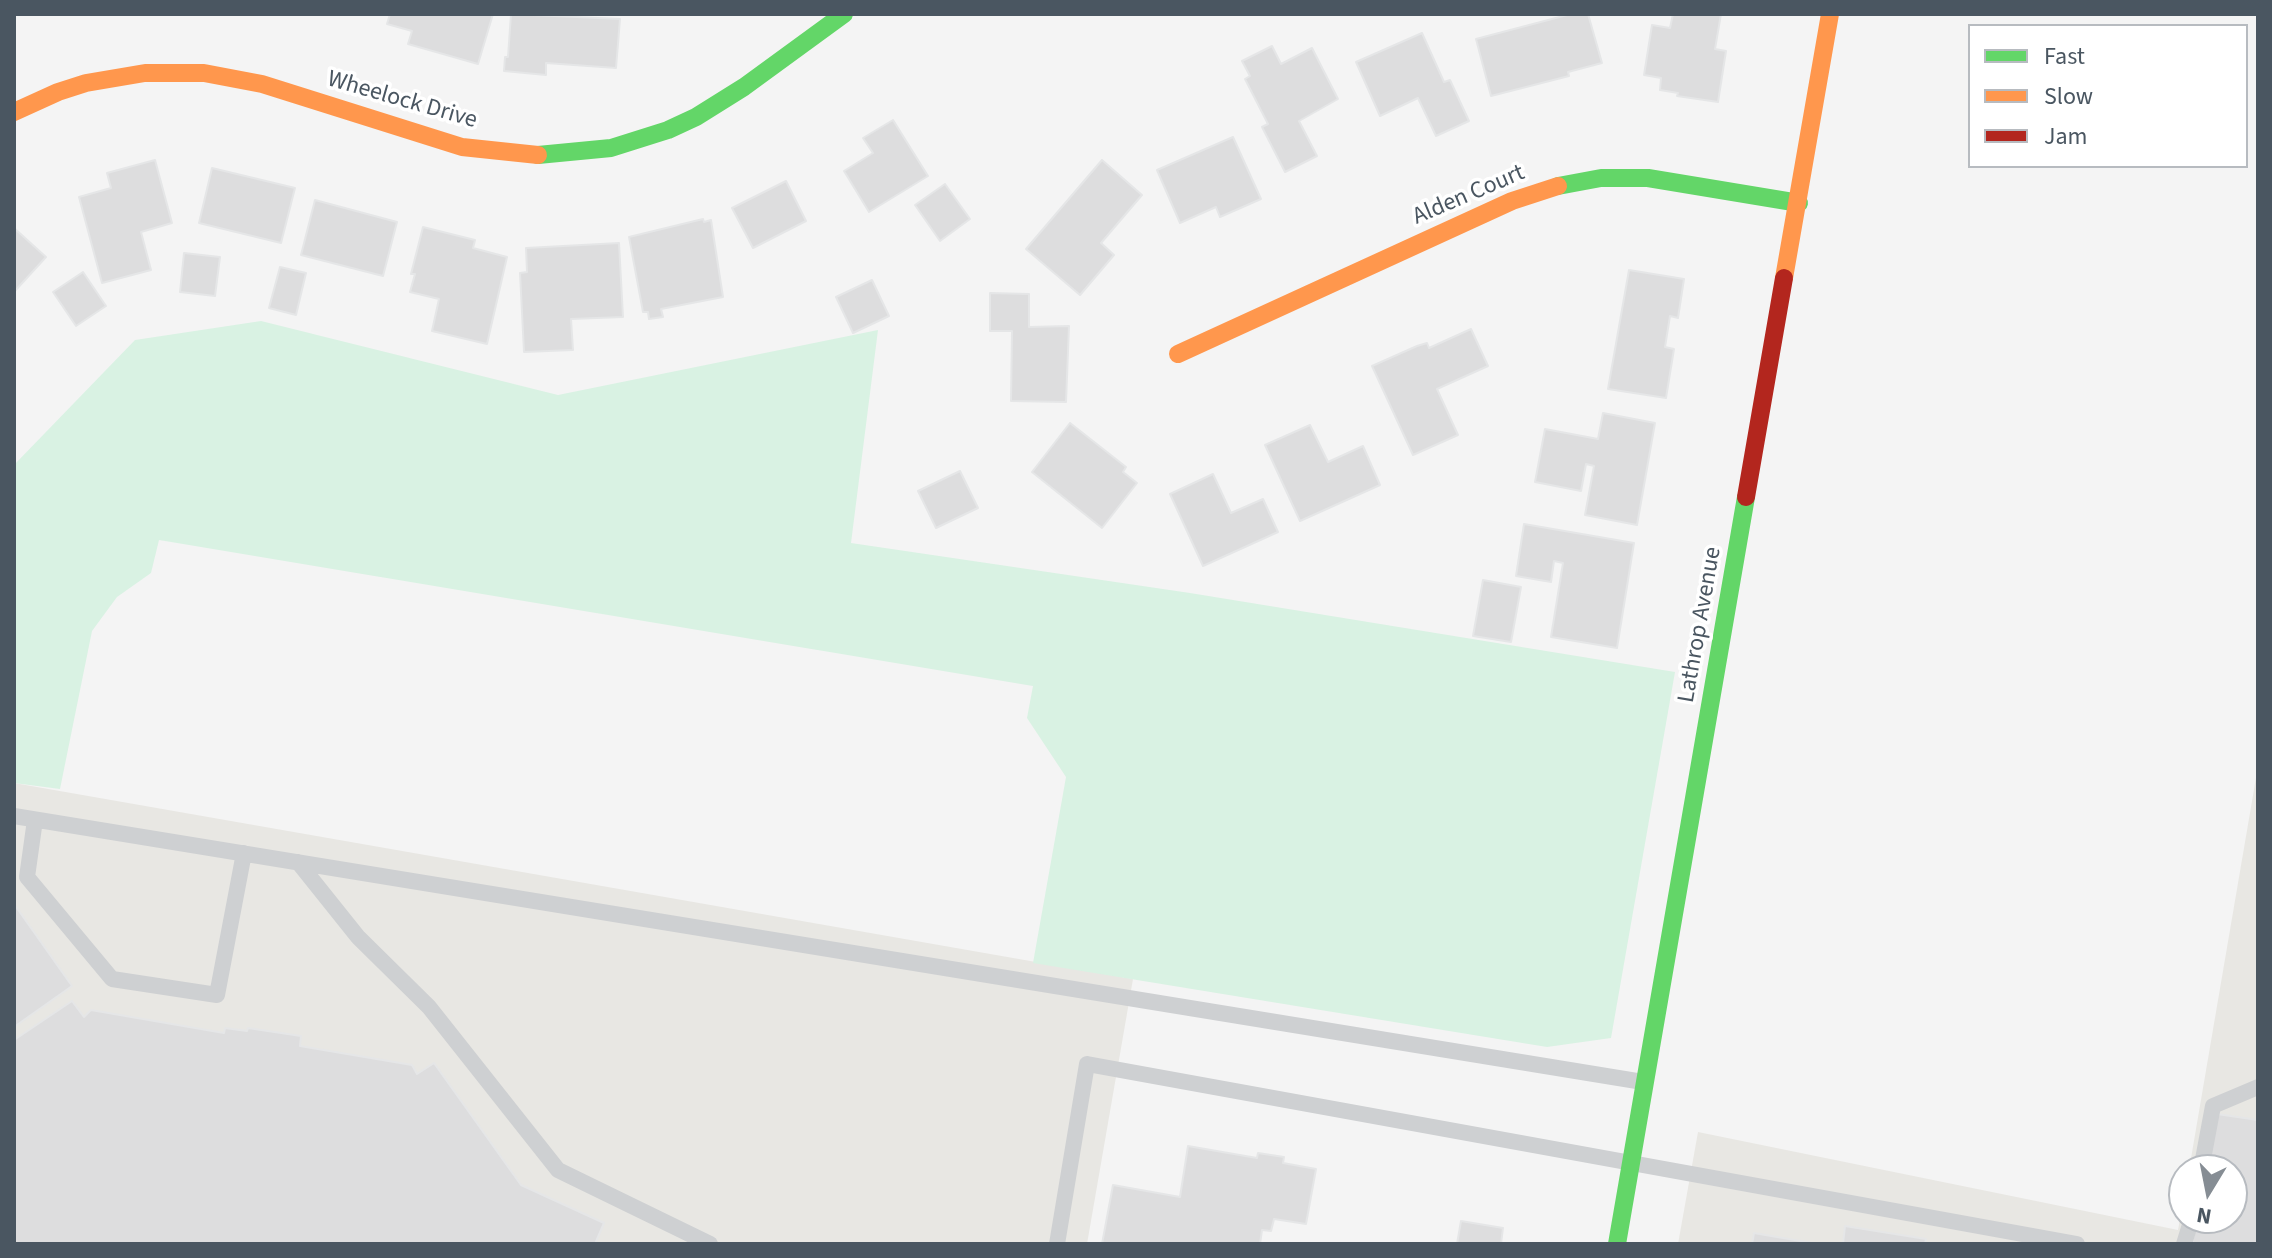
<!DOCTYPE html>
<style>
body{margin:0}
#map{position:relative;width:2272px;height:1258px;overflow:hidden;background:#f4f4f4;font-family:"Source Sans 3",sans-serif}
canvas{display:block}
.frame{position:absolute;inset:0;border:16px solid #4a5661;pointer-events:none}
.legend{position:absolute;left:1968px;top:24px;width:280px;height:144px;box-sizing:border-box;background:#fff;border:2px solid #b7bbc0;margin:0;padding:10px 14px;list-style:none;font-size:24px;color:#4a5661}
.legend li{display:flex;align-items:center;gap:16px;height:40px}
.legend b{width:40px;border:2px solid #b7bbc0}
.north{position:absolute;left:2168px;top:1154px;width:80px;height:80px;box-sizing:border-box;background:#fff;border:2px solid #b7bbc0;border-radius:50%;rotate:190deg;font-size:22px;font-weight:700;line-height:32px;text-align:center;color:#4a5661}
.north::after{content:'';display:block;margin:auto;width:28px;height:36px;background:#868d94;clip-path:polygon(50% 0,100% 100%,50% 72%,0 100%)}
</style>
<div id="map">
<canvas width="2272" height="1258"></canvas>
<div class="frame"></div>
<ul class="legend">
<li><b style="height:10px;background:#63d668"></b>Fast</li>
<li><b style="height:10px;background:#ff974d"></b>Slow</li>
<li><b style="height:10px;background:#b3261e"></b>Jam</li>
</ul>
<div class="north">N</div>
</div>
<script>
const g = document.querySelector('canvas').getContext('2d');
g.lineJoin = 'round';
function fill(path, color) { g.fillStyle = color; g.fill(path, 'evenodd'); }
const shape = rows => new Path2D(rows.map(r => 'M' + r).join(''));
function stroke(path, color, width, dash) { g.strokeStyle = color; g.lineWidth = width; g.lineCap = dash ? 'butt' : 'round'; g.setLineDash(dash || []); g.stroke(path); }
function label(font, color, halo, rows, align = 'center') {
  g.font = font + ' "Source Sans 3",sans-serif'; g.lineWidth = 7; g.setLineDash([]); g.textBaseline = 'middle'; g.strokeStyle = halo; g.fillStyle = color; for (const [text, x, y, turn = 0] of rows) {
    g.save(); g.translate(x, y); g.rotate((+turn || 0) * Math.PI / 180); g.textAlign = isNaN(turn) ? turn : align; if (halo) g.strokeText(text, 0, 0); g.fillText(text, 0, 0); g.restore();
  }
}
fill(shape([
 [2258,766,2258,1244,1678,1244,1698,1132,2178,1230,2184,1197,2184,1218,2232,1218,2232,1170,2189,1170],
 [14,783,1133,979,1087,1244,14,1244]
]), '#e8e7e3');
fill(shape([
 [261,321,558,395,878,330,851,543,1190,593,1675,672,1611,1038,1547,1047,1033,963,1066,777,1027,718,1033,686,159,540,151,573,117,597,92,631,60,789,14,783,14,465,135,340]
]), '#d9f2e3');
const building = shape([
 [390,14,493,14,478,64,408,44,412,31,387,24,390,14],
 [511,14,620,19,616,68,546,63,546,75,504,71,505,57,508,57,511,14],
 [1571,14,1588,14,1602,63,1568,72,1569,76,1491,96,1476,39,1571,14],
 [1673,14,1721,14,1715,49,1726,51,1718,102,1677,96,1678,93,1660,90,1661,78,1644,75,1652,25,1670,28,1673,14],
 [1422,33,1444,82,1450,80,1469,121,1436,136,1418,98,1380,116,1356,62,1422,33],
 [1272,46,1281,64,1312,48,1338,99,1299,121,1317,156,1285,172,1262,127,1268,124,1245,79,1250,76,1242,61,1272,46],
 [893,120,928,176,869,212,844,171,873,153,863,138,893,120],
 [1233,137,1261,199,1220,217,1216,207,1180,223,1157,170,1233,137],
 [155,160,172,223,141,232,151,270,102,283,79,197,111,188,107,173,155,160],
 [1102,160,1142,195,1101,243,1114,255,1080,295,1026,249,1102,160],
 [212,168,295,188,281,243,199,223,212,168],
 [786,181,806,221,753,248,732,208,786,181],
 [945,184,970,219,940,241,915,205,945,184],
 [315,200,397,222,383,276,301,255,315,200],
 [703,219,704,222,711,220,723,297,661,309,663,317,649,319,648,312,643,312,629,237,703,219],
 [423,227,475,240,473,248,507,257,487,344,432,331,439,299,410,292,415,274,411,274,423,227],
 [14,228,46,257,14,292,14,228],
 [619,243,623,317,571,319,573,350,524,352,520,273,527,272,526,248,619,243],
 [184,253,220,257,215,296,180,292,184,253],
 [280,267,306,273,296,315,269,308,280,267],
 [1629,270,1684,279,1678,318,1670,316,1665,347,1674,349,1666,398,1608,389,1629,270],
 [83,272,106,306,76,326,53,292,83,272],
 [872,280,889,316,853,333,836,297,872,280],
 [990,293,1029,294,1029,327,1069,326,1066,402,1011,401,1012,331,990,331,990,293],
 [1471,329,1488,366,1437,389,1458,435,1413,455,1372,366,1417,346,1427,343,1429,348,1471,329],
 [1603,413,1655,423,1637,525,1585,515,1594,466,1586,464,1581,491,1535,482,1545,429,1598,439,1603,413],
 [1070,423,1126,467,1123,472,1137,483,1102,528,1032,472,1070,423],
 [1310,425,1328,462,1363,446,1380,485,1300,521,1265,445,1310,425],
 [960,471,978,508,936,528,918,491,960,471],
 [1213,474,1231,513,1263,499,1278,532,1203,566,1170,494,1213,474],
 [1524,524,1634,543,1617,648,1551,637,1563,563,1554,561,1551,582,1516,576,1524,524],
 [1483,580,1521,587,1511,642,1473,636,1483,580],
 [14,904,72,986,14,1027,14,904],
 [72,1001,84,1017,91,1010,224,1033,225,1028,247,1031,248,1028,301,1036,300,1046,412,1065,417,1074,434,1063,521,1185,604,1223,595,1244,14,1244,14,1040,72,1001],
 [2217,1114,2258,1120,2258,1244,2192,1244,2197,1218,2232,1218,2232,1170,2206,1170,2217,1114],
 [1188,1146,1257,1158,1258,1153,1284,1157,1283,1163,1316,1169,1306,1224,1274,1219,1271,1231,1262,1230,1260,1244,1102,1244,1113,1185,1180,1197,1188,1146],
 [1461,1221,1503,1228,1501,1244,1457,1244,1461,1221],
 [1845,1226,1926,1239,1925,1244,1843,1244,1845,1226],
 [1754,1233,1818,1244,1752,1244,1754,1233]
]);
fill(building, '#ddddde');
stroke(building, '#e5e6e7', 2);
stroke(shape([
 [14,816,1643,1082],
 [35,820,27,877,112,979,217,995,244,853],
 [298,862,358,937,429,1007,558,1170,710,1244],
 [2201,1170,2213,1106,2258,1087],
 [1057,1244,1087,1064,2077,1244],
 [2184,1244,2192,1218]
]), '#ced0d2', 16);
stroke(shape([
 [538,155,611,148,668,130,696,117,744,87,844,14],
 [1558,186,1601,178,1648,178,1799,203],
 [1617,1244,1746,497]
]), '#63d668', 18);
stroke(shape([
 [14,112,58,92,86,83,145,73,204,73,262,84,462,147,538,155],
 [1784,278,1830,14],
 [1178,354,1512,201,1558,186]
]), '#ff974d', 18);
stroke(shape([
 [1746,497,1784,278]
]), '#b3261e', 18);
label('24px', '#4a5661', '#fff', [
 ["Wheelock Drive",402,101,16],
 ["Alden Court",1469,196,-23],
 ["Lathrop Avenue",1701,625,-80]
]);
</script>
